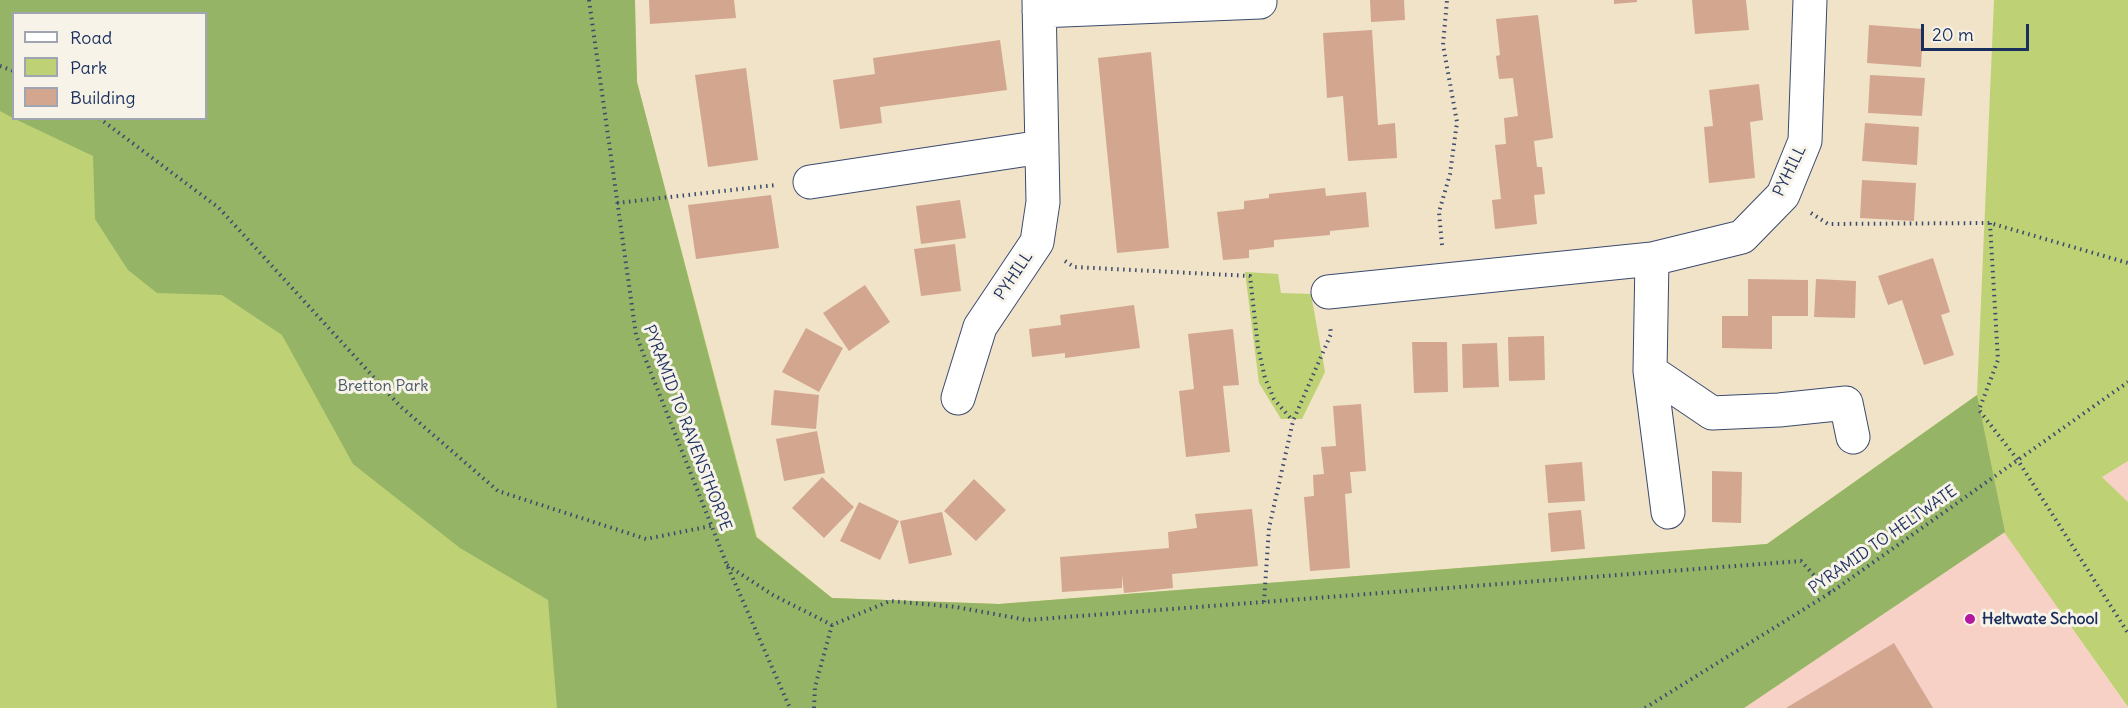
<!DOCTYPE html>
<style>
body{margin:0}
#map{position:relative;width:2128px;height:708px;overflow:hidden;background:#f1e3c7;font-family:Delius,sans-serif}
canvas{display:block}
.legend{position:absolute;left:12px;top:12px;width:195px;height:108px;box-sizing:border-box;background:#f7f3e8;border:2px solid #9fa5b1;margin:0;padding:8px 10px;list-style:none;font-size:18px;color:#1b2f5e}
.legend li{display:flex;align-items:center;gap:12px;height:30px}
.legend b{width:30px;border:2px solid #9fa5b1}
.scale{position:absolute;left:1921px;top:24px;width:108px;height:27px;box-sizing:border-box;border:3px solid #1b2f5e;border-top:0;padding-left:8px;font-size:18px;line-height:21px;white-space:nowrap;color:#1b2f5e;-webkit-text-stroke:4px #f7f3e8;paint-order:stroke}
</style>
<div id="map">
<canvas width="2128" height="708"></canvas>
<ul class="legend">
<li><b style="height:8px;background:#fff"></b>Road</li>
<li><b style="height:16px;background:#bed275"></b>Park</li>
<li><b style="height:16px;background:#d3a690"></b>Building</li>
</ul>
<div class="scale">20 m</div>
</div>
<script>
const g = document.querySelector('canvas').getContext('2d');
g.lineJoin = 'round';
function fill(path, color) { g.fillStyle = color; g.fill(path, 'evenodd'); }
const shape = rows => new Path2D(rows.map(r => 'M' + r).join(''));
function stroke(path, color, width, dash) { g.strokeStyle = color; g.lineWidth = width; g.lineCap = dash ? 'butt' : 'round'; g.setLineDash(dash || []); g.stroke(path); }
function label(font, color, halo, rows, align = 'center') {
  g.font = font + ' Delius,sans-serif'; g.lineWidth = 6; g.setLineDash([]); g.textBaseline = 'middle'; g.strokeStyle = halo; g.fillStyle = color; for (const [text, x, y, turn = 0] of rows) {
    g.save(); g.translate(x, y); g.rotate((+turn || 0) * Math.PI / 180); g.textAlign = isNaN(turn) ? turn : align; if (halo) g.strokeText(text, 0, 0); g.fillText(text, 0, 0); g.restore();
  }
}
fill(shape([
 [2128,461,2128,502,2102,477],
 [2005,532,2128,708,1744,708]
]), '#f7d1c6');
fill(shape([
 [0,0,634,0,637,82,757,537,832,598,999,604,1767,544,1977,395,1994,0,2128,0,2128,461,2102,477,2128,502,2128,707,2004,532,1744,708,0,708],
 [14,14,206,14,206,118,14,118],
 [1245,272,1278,274,1281,293,1311,294,1325,372,1302,419,1281,419,1259,383]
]), '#bed275');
fill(shape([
 [0,0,635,0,637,82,756,537,832,598,999,604,1767,544,1977,395,2005,532,1744,708,557,708,548,600,460,548,353,464,282,335,222,295,157,293,128,270,95,219,93,156,15,119,206,118,206,14,14,14,13,118,0,111]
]), '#96b466');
fill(shape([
 [649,0,734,0,736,18,650,24],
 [1370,0,1404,0,1405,20,1371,22],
 [1614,0,1637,0,1637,2,1614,4],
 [1692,0,1746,0,1749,30,1695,34],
 [1538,15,1553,138,1534,141,1537,167,1542,167,1545,194,1534,195,1537,224,1495,229,1492,200,1501,199,1495,145,1506,144,1504,118,1518,116,1513,78,1499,79,1496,56,1500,55,1496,19],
 [1869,25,1923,29,1921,67,1867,63],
 [1372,30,1378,125,1395,123,1397,158,1348,161,1343,96,1327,98,1323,33],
 [1000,40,1007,90,880,107,882,123,840,129,833,80,875,74,873,58],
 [1151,52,1169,248,1117,253,1098,58],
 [746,68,758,160,708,167,695,75],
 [1870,75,1925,78,1922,116,1868,113],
 [1759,84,1763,120,1750,122,1755,178,1709,183,1704,127,1713,126,1709,90],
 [1865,123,1919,127,1917,165,1862,161],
 [1862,180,1916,183,1914,221,1860,218],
 [1325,188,1326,196,1366,192,1369,227,1330,231,1330,235,1274,240,1274,247,1249,250,1249,258,1223,260,1217,212,1244,209,1244,201,1269,198,1269,194],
 [771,195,779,248,696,259,688,205],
 [960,200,966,238,921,244,916,206],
 [955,244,961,291,921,296,914,249],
 [1933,258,1950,312,1941,315,1954,355,1924,365,1902,300,1888,305,1878,276],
 [1748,279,1808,280,1808,316,1772,316,1772,349,1722,348,1722,316,1748,316],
 [1816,279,1856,281,1855,318,1814,317],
 [865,285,890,322,849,351,823,313],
 [1134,305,1140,348,1065,358,1065,353,1032,357,1029,329,1061,325,1060,315],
 [806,328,843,348,819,392,782,372],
 [1233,329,1239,385,1223,386,1230,452,1186,457,1179,391,1194,389,1188,334],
 [1544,336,1545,380,1509,381,1508,337],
 [1412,342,1447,342,1448,392,1414,393],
 [1497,343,1499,387,1463,388,1462,344],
 [774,390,819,395,816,429,771,425],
 [1361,404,1366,471,1350,472,1352,493,1345,494,1350,568,1310,571,1304,497,1314,496,1313,475,1324,474,1321,447,1336,446,1333,406],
 [817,431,825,473,784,481,776,439],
 [1582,462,1585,501,1548,503,1545,465],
 [1712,471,1742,472,1741,523,1712,522],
 [822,477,854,507,824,538,792,508],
 [974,479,1006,510,976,541,944,511],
 [859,502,899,521,880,560,840,541],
 [1252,509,1258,566,1172,574,1173,588,1124,593,1122,575,1122,588,1062,592,1060,557,1169,548,1168,532,1197,528,1195,514],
 [1581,510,1585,549,1551,552,1548,513],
 [942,512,952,555,909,564,900,521],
 [1894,643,1933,708,1786,708]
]), '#d3a690');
const minor = shape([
 [1039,11,1260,2],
 [810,182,1042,147],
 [1652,259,1650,371,1668,512],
 [1328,292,1652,259,1742,237,1783,195,1805,141,1810,0],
 [1650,371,1712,413,1779,410,1846,403,1853,437],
 [958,398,980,327,1037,242,1043,202,1039,0]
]);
stroke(minor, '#3b4a6e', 35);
stroke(shape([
 [589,0,636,335,727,565,790,708],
 [0,66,14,71],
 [99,118,219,208,400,406,498,491,646,539,711,526],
 [617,203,776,185],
 [1811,213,1828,224,1990,223,2128,263],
 [1990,223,1998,360,1979,410,2017,459,2128,633],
 [1442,245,1439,212,1450,174,1457,122,1443,45,1447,0],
 [1065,261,1074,267,1250,276,1258,347,1265,378,1274,399,1293,421],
 [727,565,773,595,832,625,890,601,956,607,1027,620,1801,561,1830,593],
 [1264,602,1269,528,1293,421,1331,334,1330,326],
 [814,708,815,687,832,625],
 [1645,708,1830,593,2128,382]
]), '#3b4a6e', 4, [1.5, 4.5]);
stroke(minor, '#fff', 33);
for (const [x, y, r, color] of [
 [1970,619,6,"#b5179e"]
]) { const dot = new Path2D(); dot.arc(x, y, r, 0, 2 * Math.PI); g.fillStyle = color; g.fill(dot); stroke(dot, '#f7f3e8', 2); }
label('16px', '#1b2f5e', '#f7f3e8', [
 ["PYHILL",1790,171,-64],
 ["PYHILL",1014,276,-56],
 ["PYRAMID TO RAVENSTHORPE",687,428,69],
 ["PYRAMID TO HELTWATE",1883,540,-35]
]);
label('16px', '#445864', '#f7f3e8', [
 ["Bretton Park",383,386]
]);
label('bold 16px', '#1b2f5e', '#f7f3e8', [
 ["Heltwate School",1982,619]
], 'left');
</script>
